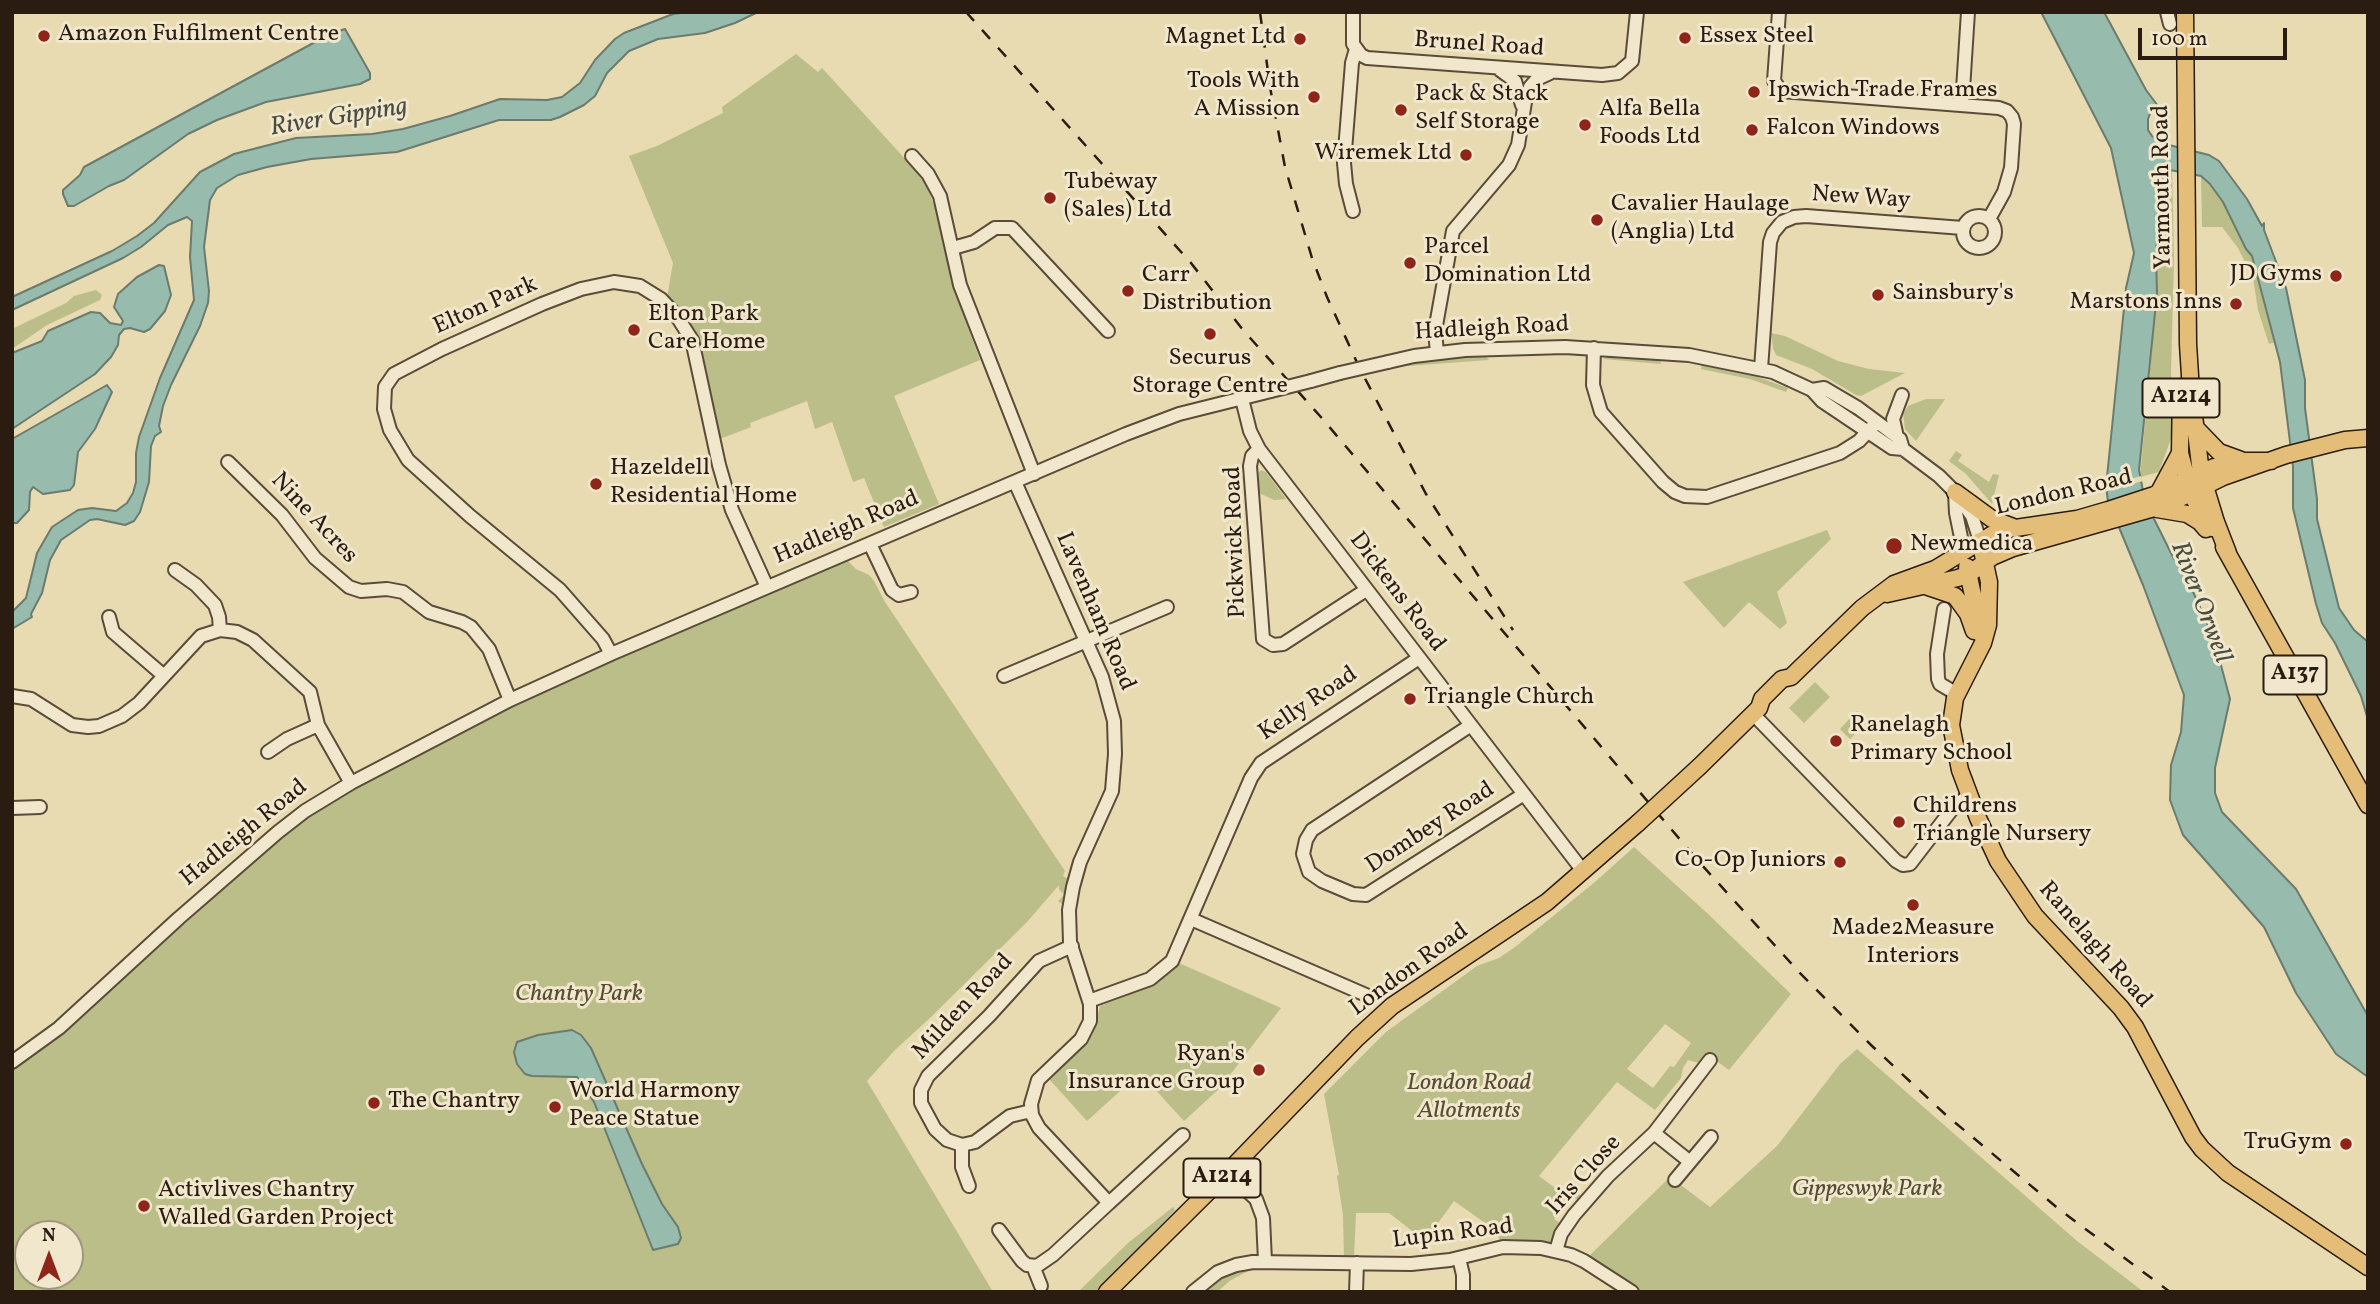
<!DOCTYPE html>
<style>
body{margin:0}
#map{position:relative;width:2380px;height:1304px;overflow:hidden;background:#e8dab1;font-family:Vollkorn,serif}
canvas{display:block}
.frame{position:absolute;inset:0;border:14px solid #2a1c11;pointer-events:none}
.north{position:absolute;left:14px;top:1220px;width:70px;height:70px;box-sizing:border-box;background:#f0e7cc;border:2px solid #a19681;border-radius:50%;rotate:0deg;font-size:19px;font-weight:700;line-height:28px;text-align:center;color:#2a1c11}
.north::after{content:'';display:block;margin:auto;width:24px;height:32px;background:#8f2418;clip-path:polygon(50% 0,100% 100%,50% 72%,0 100%)}
.scale{position:absolute;left:2138px;top:28px;width:149px;height:32px;box-sizing:border-box;border:4px solid #2a1c11;border-top:0;padding-left:9px;font-size:21px;line-height:24px;white-space:nowrap;color:#2a1c11;-webkit-text-stroke:5px #f0e7cc;paint-order:stroke}
</style>
<div id="map">
<canvas width="2380" height="1304"></canvas>
<div class="frame"></div>
<div class="north">N</div>
<div class="scale">100 m</div>
</div>
<script>
const g = document.querySelector('canvas').getContext('2d');
g.lineJoin = 'round';
function fill(path, color) { g.fillStyle = color; g.fill(path, 'evenodd'); }
const shape = rows => new Path2D(rows.map(r => 'M' + r).join(''));
function stroke(path, color, width, dash) { g.strokeStyle = color; g.lineWidth = width; g.lineCap = dash ? 'butt' : 'round'; g.setLineDash(dash || []); g.stroke(path); }
function label(font, color, halo, rows, align = 'center') {
  g.font = font + ' Vollkorn,serif'; g.lineWidth = 6; g.setLineDash([]); g.textBaseline = 'middle'; g.strokeStyle = halo; g.fillStyle = color; for (const [text, x, y, turn = 0] of rows) {
    g.save(); g.translate(x, y); g.rotate((+turn || 0) * Math.PI / 180); g.textAlign = isNaN(turn) ? turn : align; if (halo) g.strokeText(text, 0, 0); g.fillText(text, 0, 0); g.restore();
  }
}
fill(shape([
 [796,54,818,72,822,68,918,173,927,188,937,212,954,289,980,360,894,396,939,504,884,527,864,478,853,482,832,422,815,429,807,401,750,423,751,427,712,442,697,367,667,298,673,263,629,156,657,146,723,113,722,107],
 [2170,170,2172,171,2174,259,2171,373,2174,430,2159,472,2140,477,2157,293,2156,256,2161,183,2166,172],
 [2201,176,2210,184,2223,202,2246,249,2252,256,2275,342,2269,344,2258,310,2253,278,2238,248,2222,227,2202,227],
 [96,290,102,295,100,300,47,325,12,349,12,329,66,303,74,296],
 [1771,333,1785,336,1838,361,1869,369,1905,373,1861,396,1856,395,1812,369,1776,355,1773,348],
 [1485,355,1489,360,1394,367,1434,361],
 [1610,355,1660,359,1661,364,1603,359],
 [1702,364,1747,373,1788,388,1786,392,1750,379,1701,369],
 [1926,399,1945,399,1916,441,1905,429,1903,414,1908,406],
 [1956,451,1962,455,1958,461,1989,482,1993,474,1999,475,1992,504,1966,474,1949,461],
 [1261,470,1266,472,1286,499,1274,500,1259,493,1258,473],
 [1827,530,1831,539,1777,592,1787,623,1780,629,1749,602,1724,628,1683,582],
 [843,556,856,569,869,575,874,581,885,602,1065,871,1063,876,1068,879,1064,906,1058,901,1064,895,1059,889,1059,885,1027,922,931,1017,895,1050,867,1081,993,1292,12,1292,12,1066,59,1037,280,838,305,811,510,700],
 [28,1234,70,1234,70,1276,28,1276],
 [1815,682,1830,697,1804,723,1789,708],
 [1857,711,1868,721,1850,739,1840,729],
 [1634,847,1707,913,1791,994,1729,1070,1707,1054,1699,1063,1688,1060,1683,1068,1681,1078,1655,1110,1617,1082,1539,1176,1563,1194,1570,1187,1586,1200,1583,1204,1571,1195,1554,1219,1565,1227,1556,1251,1503,1247,1495,1230,1454,1201,1425,1241,1389,1213,1356,1213,1354,1258,1344,1258,1343,1215,1337,1176,1339,1175,1324,1094,1386,1032,1477,966,1499,958,1515,947,1595,882],
 [1665,1024,1691,1043,1674,1067,1670,1066,1653,1088,1627,1069],
 [1179,963,1281,1008,1220,1088,1184,1121,1140,1073,1087,1121,1049,1079,1087,1043,1094,1030,1100,1006,1150,987,1166,976],
 [1857,1049,2077,1241,2144,1292,1642,1292,1588,1257,1670,1177,1710,1207,1777,1146,1840,1064],
 [1173,1207,1175,1210,1096,1292,1078,1292,1128,1243],
 [1256,1267,1231,1280,1217,1292,1198,1292,1224,1273]
]), '#bbbe88');
const water = shape([
 [687,12,758,12,735,23,705,33,658,39,629,51,607,73,595,96,584,105,560,117,551,120,499,120,397,152,311,159,267,167,238,175,217,188,210,200,204,247,209,291,208,303,200,326,171,385,163,406,159,426,161,432,155,436,151,446,149,482,140,512,134,521,125,525,97,519,90,520,61,540,50,560,42,593,31,614,32,617,12,629,12,612,26,598,37,553,52,527,78,510,92,508,116,511,127,503,133,493,136,482,136,453,139,437,160,378,194,300,190,257,192,221,187,217,168,225,141,247,123,258,12,310,12,297,112,251,137,236,154,223,200,172,234,154,296,138,372,134,403,129,450,116,500,99,547,100,562,97,580,83,595,60,615,39,624,33,673,14,687,12],
 [2041,12,2104,12,2146,90,2158,106,2151,111,2148,119,2148,130,2152,136,2161,143,2209,155,2219,161,2247,199,2262,226,2264,223,2264,230,2286,288,2305,380,2305,408,2317,499,2317,519,2339,608,2354,630,2368,642,2368,720,2361,696,2335,643,2322,623,2316,604,2293,508,2293,466,2280,362,2252,256,2246,249,2223,202,2210,184,2201,176,2170,170,2166,172,2161,183,2156,256,2157,293,2139,470,2143,491,2154,519,2174,559,2179,560,2214,639,2230,699,2215,768,2215,793,2222,812,2296,889,2368,1016,2368,1077,2336,1054,2296,993,2264,927,2183,835,2170,800,2171,765,2181,732,2184,695,2143,585,2108,501,2106,487,2126,288,2134,253,2111,148,2041,12],
 [345,29,370,73,370,79,360,84,266,102,217,120,188,134,124,180,109,186,74,206,68,206,63,194,63,190,80,175,84,167,330,34,345,29],
 [159,265,164,266,171,295,165,311,150,329,144,332,130,328,124,329,119,335,118,345,111,357,95,374,12,429,12,353,42,341,48,331,91,312,100,313,110,323,121,325,123,321,114,307,118,294,137,277,159,265],
 [107,385,112,392,95,429,78,452,74,485,70,490,43,494,33,487,30,492,29,510,17,523,12,523,12,439,107,385],
 [572,1030,581,1035,591,1048,642,1164,662,1204,678,1227,681,1238,678,1244,653,1250,594,1102,577,1077,532,1076,525,1074,517,1064,514,1052,517,1042,538,1035,572,1030]
]);
fill(water, '#97bbac');
stroke(water, '#6b7b6e', 2);
fill(shape([
 [2141,476,2143,481,2104,492,2103,487]
]), '#e8dab1');
const minor = shape([
 [1353,12,1353,44,1361,55,1367,58,1602,75,1618,73,1632,61,1637,12],
 [1779,12,1774,81,1781,91,1999,108,2007,111,2012,117,2014,124,2011,168,2004,192,1989,219],
 [2167,12,2170,24],
 [1500,70,1515,81,1522,105],
 [1962,105,1968,12],
 [912,156,928,174,940,196,960,285,1034,474],
 [1353,211,1346,184,1344,163,1352,63,1356,49],
 '1963 232a16 16 0 1 1 32 0a16 16 0 1 1-32 0Z',
 [953,248,974,242,995,228,1012,228,1108,331],
 [1594,348,1593,385,1601,412,1663,482,1675,492,1685,496,1707,497,1840,453,1859,441,1877,422],
 [1437,353,1435,331,1453,231,1509,165,1518,145,1525,102,1530,87,1537,79,1550,73],
 [1388,362,1414,356,1465,350,1565,347,1689,355,1773,372,1812,390,1822,401,1892,448,1903,449,1939,476,1955,492,1972,516,1980,541],
 [1761,369,1770,242,1773,233,1782,222,1794,217,1806,216,1963,228],
 [1311,381,1340,373],
 [1812,390,1824,388,1858,408,1900,439,1903,449],
 [1242,399,1250,431,1259,449,1583,871],
 [1897,437,1893,419,1902,395],
 [1259,449,1252,456,1250,466,1263,639,1273,645,1283,644,1366,590],
 [228,462,282,515,315,558,349,587,361,591,387,589,403,592,429,612,462,622,471,627,489,649,510,700],
 [1955,493,1956,513,1964,552],
 [870,544,892,590,899,595,911,592],
 [175,570,196,585,215,605,219,617,220,630],
 [1944,609,1937,654,1938,679,1940,684,1957,694],
 [109,617,113,632,163,675],
 [611,654,603,639,560,590,470,516,408,460,390,430,384,409,385,387,394,374,442,349,542,304,581,289,614,282,640,286,661,299,676,315,692,340,719,465,732,510,767,587],
 [1004,676,1167,607],
 [12,696,31,699,72,725,88,727,99,726,122,716,139,703,201,636,220,630,237,632,253,640,310,692,318,725,351,783],
 [1753,714,1896,861,1903,865,1910,864,1953,808,1969,795],
 [1471,725,1312,830,1306,840,1303,854,1309,872,1322,881,1353,894,1366,895,1524,794],
 [268,752,287,739,318,725],
 [12,808,40,807],
 [1191,919,1366,995],
 [1089,1001,1150,979,1172,961,1251,778,1261,763,1419,658],
 [12,1062,59,1028,179,918,278,832,305,811,351,783,510,700,611,654,1126,434,1179,414,1271,391],
 [1031,1111,1010,1116,975,1142,962,1145,947,1140,935,1129,921,1103,921,1090,928,1076,989,1016,1039,961,1072,946],
 [1654,1133,1689,1161],
 [962,1145,962,1167,969,1186],
 [1675,1180,1711,1137],
 [1243,1187,1256,1199,1263,1218,1265,1261],
 [1109,1203,1183,1135],
 [999,1230,1022,1261,1027,1265,1037,1266,1053,1255,1109,1203,1039,1128,1032,1115,1031,1104,1038,1080,1081,1039,1090,1021,1090,1004,1070,942,1069,910,1073,887,1080,862,1112,791,1115,754,1114,721,1102,677,1015,482],
 [1556,1251,1561,1234,1574,1215,1608,1176,1654,1133,1710,1060],
 [1459,1258,1463,1275,1463,1292],
 [1033,1266,1041,1286],
 [1193,1292,1218,1272,1236,1265,1253,1262,1411,1264,1450,1260,1503,1247,1541,1248,1571,1255,1584,1261,1632,1292],
 [1356,1292,1357,1263]
]);
const major = shape([
 [2185,12,2188,344,2191,391,2201,473,2216,522,2228,553],
 [2193,425,2219,452,2241,460],
 [2180,453,2191,494,2212,528],
 [1955,492,1992,519,2013,527],
 [2159,492,2180,453,2181,387],
 [2157,509,2187,514,2200,522,2206,529],
 [1980,541,1989,582,1988,625,1983,643,1955,698,1951,725,1960,770,1978,818,1998,861,2035,916,2121,1008,2135,1027,2193,1137,2202,1149,2228,1173,2368,1267],
 [2224,547,2368,805],
 [1967,567,1981,634],
 [1928,587,1955,596,1968,614,1974,631],
 [1887,594,1958,578,1969,574,1992,557,2013,548,2168,504,2223,477,2286,455,2345,440,2368,438],
 [1700,766,1759,708,1762,699,1782,679,1791,677,1862,608,1894,584,1935,569,1991,535,2002,530,2077,519,2108,510,2154,495,2214,467,2245,461,2271,461],
 [1107,1292,1221,1179,1357,1038,1392,1006,1547,902,1638,823]
]);
stroke(minor, '#5a4c39', 16);
stroke(major, '#2a1c11', 19);
stroke(minor, '#f0e7cc', 12);
stroke(major, '#e4bd78', 16);
stroke(shape([
 [966,12,1191,263,1243,330,1320,416,1700,863,1799,972,1871,1045,1946,1115,2060,1210,2170,1292],
 [1260,12,1270,87,1285,167,1312,258,1327,297,1360,369,1426,494,1513,630]
]), '#2a1c11', 2.5, [12, 12]);
const minorBridge = shape([
 [1340,373,1388,362],
 [1271,391,1311,381]
]);
const majorBridge = shape([
 [1638,823,1700,766]
]);
stroke(minorBridge, '#5a4c39', 16, []);
stroke(majorBridge, '#2a1c11', 19, []);
stroke(minorBridge, '#f0e7cc', 12);
stroke(majorBridge, '#e4bd78', 16);
for (const [x, y, r, color] of [
 [44,36,7,"#8f2418"],
 [1685,38,7,"#8f2418"],
 [1300,39,7,"#8f2418"],
 [1754,92,7,"#8f2418"],
 [1314,97,7,"#8f2418"],
 [1401,110,7,"#8f2418"],
 [1585,125,7,"#8f2418"],
 [1752,130,7,"#8f2418"],
 [1466,155,7,"#8f2418"],
 [1050,198,7,"#8f2418"],
 [1597,220,7,"#8f2418"],
 [1410,263,7,"#8f2418"],
 [2336,276,7,"#8f2418"],
 [1128,291,7,"#8f2418"],
 [1878,295,7,"#8f2418"],
 [2236,304,7,"#8f2418"],
 [634,330,7,"#8f2418"],
 [1210,334,7,"#8f2418"],
 [596,484,7,"#8f2418"],
 [1894,546,9,"#8f2418"],
 [1410,699,7,"#8f2418"],
 [1836,741,7,"#8f2418"],
 [1899,822,7,"#8f2418"],
 [1840,862,7,"#8f2418"],
 [1913,905,7,"#8f2418"],
 [1259,1070,7,"#8f2418"],
 [374,1103,7,"#8f2418"],
 [555,1107,7,"#8f2418"],
 [2346,1144,7,"#8f2418"],
 [144,1206,7,"#8f2418"]
]) { const dot = new Path2D(); dot.arc(x, y, r, 0, 2 * Math.PI); g.fillStyle = color; g.fill(dot); stroke(dot, '#f0e7cc', 2.5); }
for (const [x, y, w] of [
 [2181,398,77],
 [2295,675,63],
 [1222,1178,77]
]) { const box = new Path2D(); box.roundRect(x - w / 2, y - 19.5, w, 39, 5); g.fillStyle = '#f0e7cc'; g.fill(box); stroke(box, '#2a1c11', 2); }
label('bold 23px', '#2a1c11', null, [
 ["A1214",2181,398],
 ["A137",2295,675],
 ["A1214",1222,1178]
]);
label('24px', '#2a1c11', '#f0e7cc', [
 ["Amazon Fulfilment Centre",58,36],
 ["Essex Steel",1699,38],
 ["Magnet Ltd",1286,39,"right"],
 ["Tools With",1300,83,"right"],
 ["A Mission",1300,111,"right"],
 ["Ipswich Trade Frames",1768,92],
 ["Pack & Stack",1415,96],
 ["Self Storage",1415,124],
 ["Alfa Bella",1599,111],
 ["Foods Ltd",1599,139],
 ["Falcon Windows",1766,130],
 ["Wiremek Ltd",1452,155,"right"],
 ["Tubeway",1064,184],
 ["(Sales) Ltd",1064,212],
 ["Cavalier Haulage",1611,206],
 ["(Anglia) Ltd",1611,234],
 ["Parcel",1424,249],
 ["Domination Ltd",1424,277],
 ["JD Gyms",2322,276,"right"],
 ["Carr",1142,277],
 ["Distribution",1142,305],
 ["Sainsbury's",1892,295],
 ["Marstons Inns",2222,304,"right"],
 ["Elton Park",648,316],
 ["Care Home",648,344],
 ["Securus",1210,360,"center"],
 ["Storage Centre",1210,388,"center"],
 ["Hazeldell",610,470],
 ["Residential Home",610,498],
 ["Newmedica",1910,546],
 ["Triangle Church",1424,699],
 ["Ranelagh",1850,727],
 ["Primary School",1850,755],
 ["Childrens",1913,808],
 ["Triangle Nursery",1913,836],
 ["Co-Op Juniors",1826,862,"right"],
 ["Made2Measure",1913,930,"center"],
 ["Interiors",1913,958,"center"],
 ["Ryan's",1245,1056,"right"],
 ["Insurance Group",1245,1084,"right"],
 ["World Harmony",569,1093],
 ["Peace Statue",569,1121],
 ["The Chantry",388,1103],
 ["TruGym",2332,1144,"right"],
 ["Activlives Chantry",158,1192],
 ["Walled Garden Project",158,1220]
], 'left');
label('24px', '#2a1c11', '#f0e7cc', [
 ["Brunel Road",1479,46,4],
 ["Yarmouth Road",2164,187,-91],
 ["New Way",1861,199,4],
 ["Elton Park",486,307,-24],
 ["Hadleigh Road",1492,330,-3],
 ["London Road",2064,494,-13],
 ["Nine Acres",313,519,47],
 ["Hadleigh Road",847,529,-23],
 ["Pickwick Road",1237,542,-92],
 ["Dickens Road",1396,593,53],
 ["Lavenham Road",1094,612,67],
 ["Kelly Road",1309,705,-34],
 ["Dombey Road",1431,829,-33],
 ["Hadleigh Road",245,834,-39],
 ["Ranelagh Road",2094,946,49],
 ["London Road",1410,971,-36],
 ["Milden Road",964,1008,-47],
 ["Iris Close",1585,1176,-48],
 ["Lupin Road",1453,1235,-7]
]);
label('italic 24px', '#564d35', '#f0e7cc', [
 ["Chantry Park",579,996],
 ["London Road",1469,1085],
 ["Allotments",1469,1113],
 ["Gippeswyk Park",1867,1191]
]);
label('italic 26px', '#4b4c40', '#f0e7cc', [
 ["River Gipping",339,119,-9],
 ["River Orwell",2199,603,69]
]);
</script>
